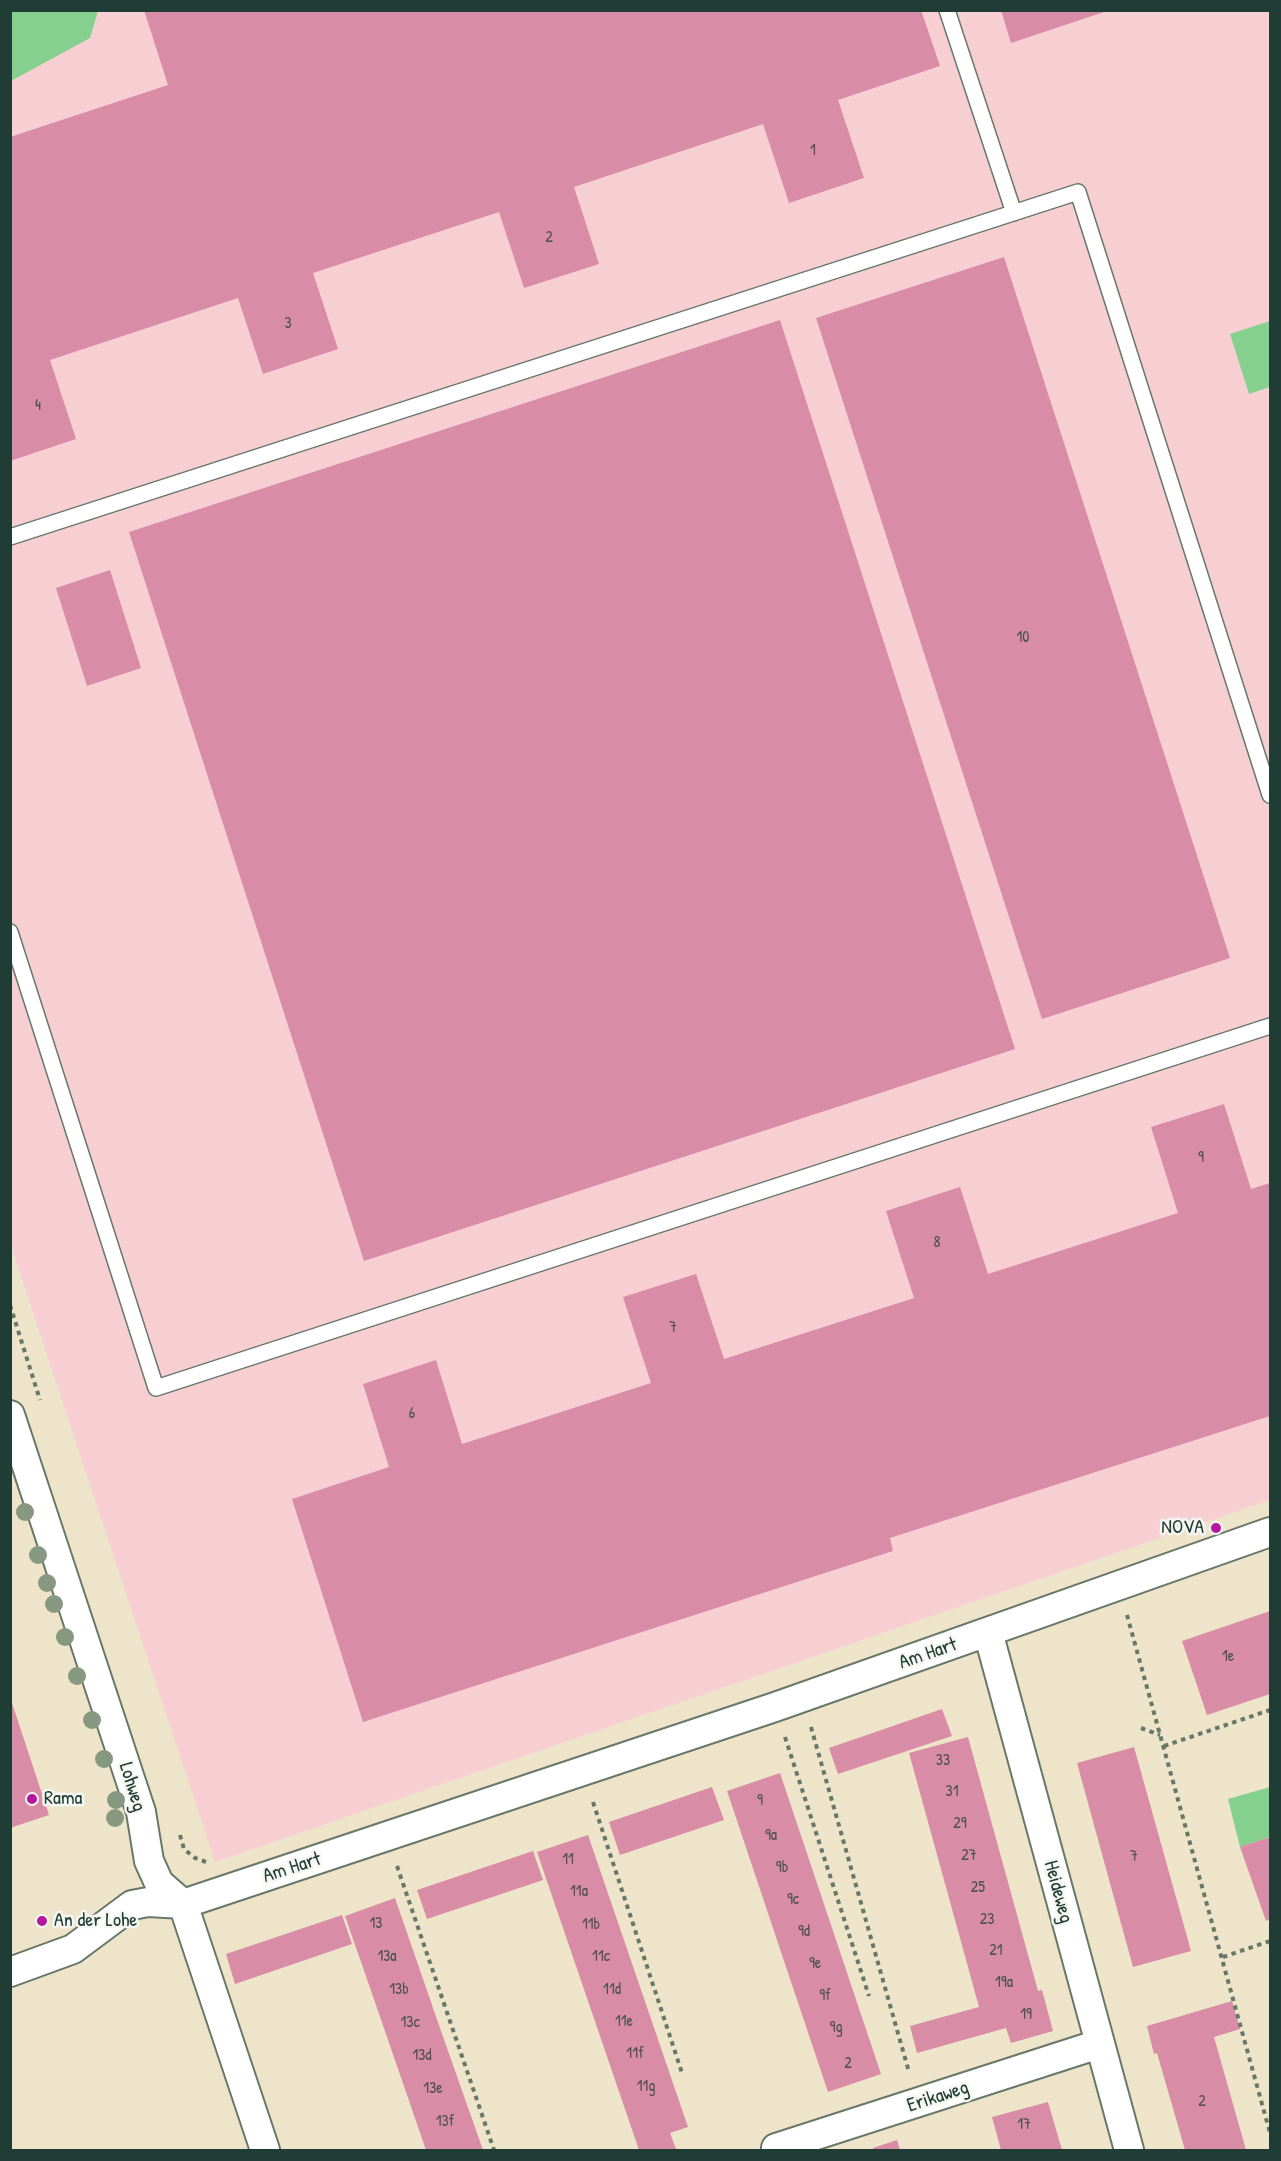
<!DOCTYPE html>
<style>
body{margin:0}
#map{position:relative;width:1281px;height:2161px;overflow:hidden;background:#eee4c9;font-family:"Patrick Hand",sans-serif}
canvas{display:block}
.frame{position:absolute;inset:0;border:12px solid #1f3d34;pointer-events:none}
</style>
<div id="map">
<canvas width="1281" height="2161"></canvas>
<div class="frame"></div>
</div>
<script>
const g = document.querySelector('canvas').getContext('2d');
g.lineJoin = 'round';
function fill(path, color) { g.fillStyle = color; g.fill(path, 'evenodd'); }
const shape = rows => new Path2D(rows.map(r => 'M' + r).join(''));
function stroke(path, color, width, dash) { g.strokeStyle = color; g.lineWidth = width; g.lineCap = dash ? 'butt' : 'round'; g.setLineDash(dash || []); g.stroke(path); }
function label(font, color, halo, rows, align = 'center') {
  g.font = font + ' "Patrick Hand",sans-serif'; g.lineWidth = 5; g.setLineDash([]); g.textBaseline = 'middle'; g.strokeStyle = halo; g.fillStyle = color; for (const [text, x, y, turn = 0] of rows) {
    g.save(); g.translate(x, y); g.rotate((+turn || 0) * Math.PI / 180); g.textAlign = isNaN(turn) ? turn : align; if (halo) g.strokeText(text, 0, 0); g.fillText(text, 0, 0); g.restore();
  }
}
fill(shape([
 [10,11,1270,11,1270,1500,215,1862,11,1246]
]), '#f7cfd3');
fill(shape([
 [11,10,98,10,98,11,90,38,11,81],
 [1270,321,1270,387,1249,394,1230,334],
 [1270,1787,1270,1837,1240,1847,1228,1799]
]), '#85d08e');
fill(shape([
 [144,10,921,10,940,66,838,100,864,178,789,203,763,124,574,187,599,264,524,288,499,212,313,273,338,349,263,374,238,298,50,360,76,439,10,461,10,137,168,85],
 [1001,10,1107,10,1107,11,1011,43],
 [1004,257,1230,958,1042,1019,816,318],
 [780,320,1015,1049,364,1261,129,532],
 [110,570,141,668,87,686,56,588],
 [1224,1104,1251,1189,1270,1183,1270,1416,890,1538,893,1551,363,1722,292,1499,389,1467,363,1384,436,1360,462,1444,651,1383,623,1297,696,1274,724,1359,914,1298,886,1211,960,1187,988,1274,1178,1213,1151,1127],
 [1270,1611,1270,1694,1207,1715,1182,1641],
 [10,1697,49,1815,10,1828],
 [942,1709,952,1736,838,1774,829,1748],
 [968,1737,1038,1991,1042,1990,1053,2031,1011,2043,1006,2028,917,2053,910,2026,979,2007,909,1753],
 [1134,1747,1191,1951,1133,1967,1077,1763],
 [780,1773,881,2074,828,2092,727,1791],
 [712,1787,724,1820,620,1855,609,1822],
 [588,1835,688,2127,670,2133,676,2149,671,2150,639,2150,537,1852],
 [1270,1837,1270,1919,1266,1921,1240,1847],
 [533,1851,543,1880,427,1919,417,1890],
 [395,1898,441,2031,483,2150,426,2150,368,1982,345,1916],
 [342,1915,352,1944,235,1984,226,1954],
 [1232,2001,1240,2029,1214,2037,1246,2150,1185,2150,1157,2053,1154,2054,1147,2026],
 [1048,2102,1062,2150,1001,2150,992,2117],
 [897,2140,900,2150,873,2150,873,2148]
]), '#d88ca6');
const lane = shape([
 [947,10,1014,213],
 [10,537,1078,192,1270,795],
 [10,932,156,1388,1270,1026]
]);
const street = shape([
 [10,1415,141,1812,149,1861,159,1883,183,1904,265,2150],
 [988,1632,1129,2150],
 [10,1972,73,1949,132,1905,148,1902,183,1904,775,1707,1270,1532],
 [776,2148,1099,2044]
]);
stroke(lane, '#677768', 18);
stroke(street, '#677768', 32);
stroke(shape([
 [10,1305,40,1400],
 [1127,1615,1270,2133],
 [811,1727,909,2072],
 [1141,1728,1160,1735],
 [785,1737,869,1996],
 [1164,1746,1270,1710],
 [593,1802,682,2073],
 [180,1835,184,1849,195,1858,206,1862],
 [397,1866,494,2150],
 [1223,1957,1270,1941]
]), '#677768', 4, [4.5, 4.5]);
stroke(lane, '#fff', 15);
stroke(street, '#fff', 28);
g.fillStyle = '#879881';
for (const [x, y] of [
 [25,1512],
 [38,1555],
 [47,1583],
 [54,1604],
 [65,1637],
 [77,1676],
 [92,1720],
 [104,1759],
 [116,1800],
 [115,1818]
]) { g.beginPath(); g.arc(x, y, 9, 0, 2 * Math.PI); g.fill(); }
for (const [x, y, r, color] of [
 [1216,1528,6,"#b5179e"],
 [32,1799,6,"#b5179e"],
 [42,1921,6,"#b5179e"]
]) { const dot = new Path2D(); dot.arc(x, y, r, 0, 2 * Math.PI); g.fillStyle = color; g.fill(dot); stroke(dot, '#f6f6f2', 2); }
label('16px', '#4d5150', null, [
 ["1",813,151],
 ["2",549,238],
 ["3",288,324],
 ["4",38,406],
 ["10",1023,638],
 ["9",1201,1158],
 ["8",937,1243],
 ["7",673,1328],
 ["6",412,1414],
 ["1e",1228,1657],
 ["33",943,1761],
 ["31",952,1792],
 ["9",760,1801],
 ["29",960,1824],
 ["9a",771,1836],
 ["27",969,1856],
 ["7",1134,1857],
 ["11",568,1860],
 ["9b",782,1868],
 ["25",978,1888],
 ["11a",579,1892],
 ["9c",793,1900],
 ["23",987,1920],
 ["13",376,1924],
 ["11b",591,1925],
 ["9d",804,1932],
 ["21",996,1951],
 ["13a",387,1957],
 ["11c",601,1957],
 ["9e",815,1964],
 ["19a",1004,1983],
 ["13b",399,1990],
 ["11d",612,1990],
 ["9f",825,1996],
 ["19",1026,2015],
 ["11e",624,2022],
 ["13c",410,2023],
 ["9g",836,2028],
 ["11f",635,2054],
 ["13d",422,2056],
 ["2",848,2064],
 ["11g",646,2087],
 ["13e",433,2089],
 ["2",1202,2102],
 ["13f",445,2122],
 ["17",1024,2125]
]);
label('20px', '#1f3d34', '#f6f6f2', [
 ["NOVA",1204,1528,"right"],
 ["Rama",44,1799],
 ["An der Lohe",54,1921]
], 'left');
label('20px', '#1f3d34', '#f6f6f2', [
 ["Am Hart",928,1654,-19],
 ["Lohweg",132,1787,73],
 ["Am Hart",292,1868,-18],
 ["Heideweg",1058,1892,75],
 ["Erikaweg",938,2097,-18]
]);
</script>
